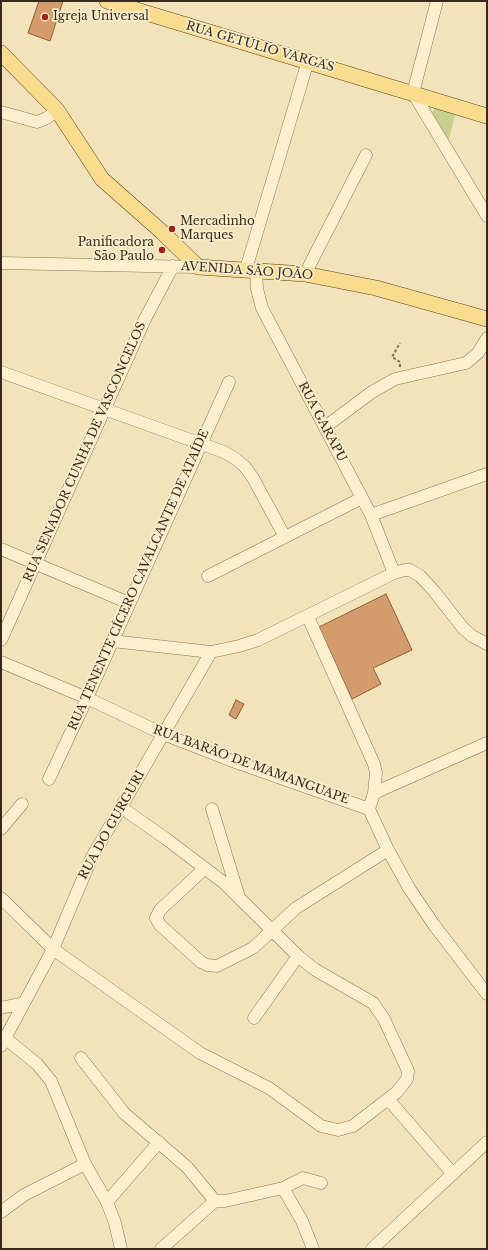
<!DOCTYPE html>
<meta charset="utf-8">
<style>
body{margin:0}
#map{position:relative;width:488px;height:1250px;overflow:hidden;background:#f2e3bb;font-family:"Libre Baskerville",serif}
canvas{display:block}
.frame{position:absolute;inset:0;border:2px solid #382a1a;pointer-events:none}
</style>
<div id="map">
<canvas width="488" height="1250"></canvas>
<div class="frame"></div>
</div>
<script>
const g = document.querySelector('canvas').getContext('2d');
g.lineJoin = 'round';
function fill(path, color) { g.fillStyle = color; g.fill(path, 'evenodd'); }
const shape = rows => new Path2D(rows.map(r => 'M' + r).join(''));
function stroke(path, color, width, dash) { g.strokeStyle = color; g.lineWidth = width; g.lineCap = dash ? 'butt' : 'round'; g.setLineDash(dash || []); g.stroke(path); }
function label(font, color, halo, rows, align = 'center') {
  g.font = font + ' "Libre Baskerville",serif'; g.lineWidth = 3.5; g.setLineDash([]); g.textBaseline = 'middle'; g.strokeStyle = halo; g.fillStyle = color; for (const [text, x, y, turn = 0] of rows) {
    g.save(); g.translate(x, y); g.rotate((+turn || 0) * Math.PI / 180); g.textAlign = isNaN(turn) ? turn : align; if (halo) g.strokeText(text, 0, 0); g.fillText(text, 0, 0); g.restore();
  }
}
fill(shape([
 [435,108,456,112,448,142,432,113]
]), '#c6d08f');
const building = shape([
 [39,1,63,1,50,41,28,33,39,1],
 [386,594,412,650,373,668,381,684,352,699,319,627,386,594],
 [236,700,244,704,236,719,229,715,236,700]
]);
fill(building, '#d49c6d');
stroke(building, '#8c5c37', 1);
const minor = shape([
 [437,1,413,93,487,216],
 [1,112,37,122,47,118,57,110],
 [1,263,198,267],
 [246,269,308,61],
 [256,270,257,289,262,308,371,515,394,573],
 [305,274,366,155],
 [1,372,224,452,236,459,245,467,253,478,285,537],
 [325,427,372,392,395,379,466,363,478,353,487,338],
 [371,515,487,474],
 [1,549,129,603],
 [208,576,362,498],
 [308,617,374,764,376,773,374,793,369,809,388,850,409,888,434,925,487,994],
 [1,640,145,319,173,266],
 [112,641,211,652,239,646,258,640,394,573,405,570,410,570,420,576,434,591,463,628,472,636,487,644],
 [1,662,87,698,163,734,230,760,369,809],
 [49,779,87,698,229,382],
 [374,793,487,743],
 [212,809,238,894],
 [1,829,22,804],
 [205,868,160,910,156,918,160,925,201,962,207,965,217,966,253,948,296,908,388,850],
 [1,898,53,949,200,1053,269,1088,321,1126,338,1130,353,1126,397,1092,407,1079,408,1071,384,1019,373,1003,314,969,298,956,223,882,165,838,122,808],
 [1,1008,24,1003],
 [254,1018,298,956],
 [5,1038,37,1064,51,1081,85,1164,107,1202,115,1223,121,1249],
 [1,1046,53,949,92,857,211,652],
 [81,1058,124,1113,187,1167,215,1201,225,1201,283,1188,303,1178,321,1183],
 [388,1099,453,1174],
 [283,1188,302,1221,313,1249],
 [107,1202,159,1142],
 [1,1212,24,1195,85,1164],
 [161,1249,215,1201],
 [372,1249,487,1142]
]);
const major = shape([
 [107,1,487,116],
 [1,53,57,110,102,179,162,232,198,267,305,274,376,288,487,319]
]);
stroke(minor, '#8b7353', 13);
stroke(major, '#574029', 16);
stroke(shape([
 [400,367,400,362,392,357,400,343]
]), '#8b7353', 2, [3, 2]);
stroke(minor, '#fcf0cf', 12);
stroke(major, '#fadc8e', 15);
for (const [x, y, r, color] of [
 [45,17,4,"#9f221e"],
 [172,229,4,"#9f221e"],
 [162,250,4,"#9f221e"]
]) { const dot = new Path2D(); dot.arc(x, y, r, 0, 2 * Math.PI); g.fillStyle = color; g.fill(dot); stroke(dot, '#f9edcb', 1.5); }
label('12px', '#382a1a', '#f9edcb', [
 ["Igreja Universal",53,17],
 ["Mercadinho",180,222],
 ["Marques",180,236],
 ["Panificadora",154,243,"right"],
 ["São Paulo",154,257,"right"]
], 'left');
label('12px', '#382a1a', '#f9edcb', [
 ["RUA GETÚLIO VARGAS",260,47,16],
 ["AVENIDA SÃO JOÃO",247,271,4],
 ["RUA GARAPU",322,422,62],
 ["RUA SENADOR CUNHA DE VASCONCELOS",85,452,-66],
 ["RUA TENENTE CÍCERO CAVALCANTE DE ATAÍDE",139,580,-66],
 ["RUA BARÃO DE MAMANGUAPE",251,765,20],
 ["RUA DO GURGURI",112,825,-61]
]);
</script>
